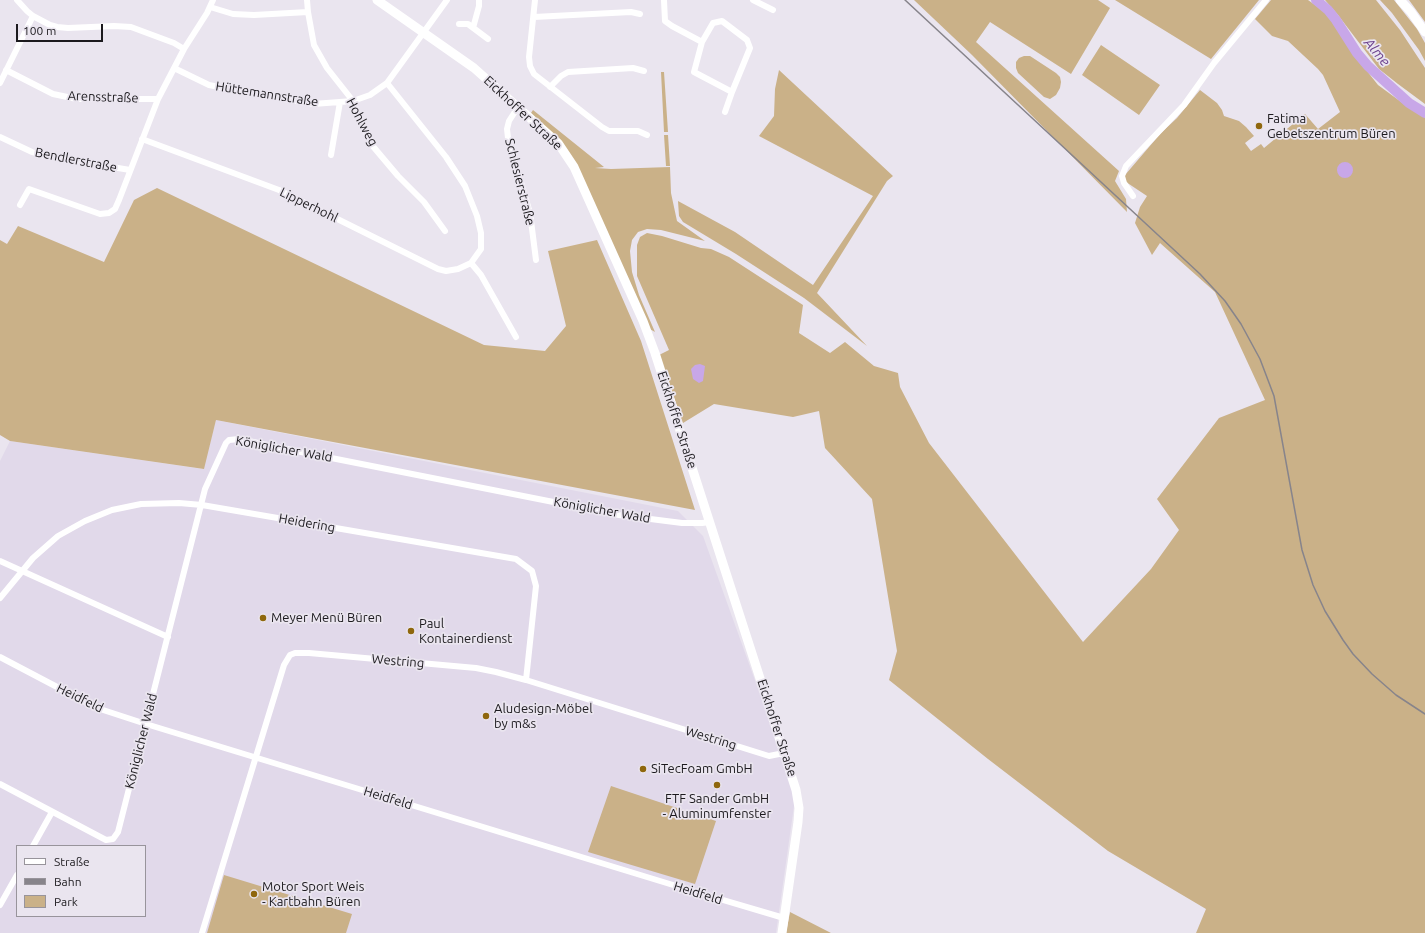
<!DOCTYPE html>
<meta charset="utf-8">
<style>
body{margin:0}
#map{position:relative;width:1425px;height:933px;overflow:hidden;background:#eae5ef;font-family:Ubuntu,sans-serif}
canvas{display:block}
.legend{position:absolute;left:16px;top:845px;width:130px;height:72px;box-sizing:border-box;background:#eae5ef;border:1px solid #98949b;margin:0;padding:5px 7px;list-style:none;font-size:12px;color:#1c1a1e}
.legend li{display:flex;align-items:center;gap:8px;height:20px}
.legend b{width:20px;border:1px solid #98949b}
.scale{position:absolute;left:16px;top:24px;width:87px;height:18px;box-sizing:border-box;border:2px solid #1c1a1e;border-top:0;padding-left:5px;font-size:12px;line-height:14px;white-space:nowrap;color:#1c1a1e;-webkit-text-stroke:3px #eae5ef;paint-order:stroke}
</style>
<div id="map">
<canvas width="1425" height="933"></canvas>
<ul class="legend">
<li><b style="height:5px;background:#fff"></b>Straße</li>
<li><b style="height:5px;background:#87848b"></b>Bahn</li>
<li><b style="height:11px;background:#cab188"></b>Park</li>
</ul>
<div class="scale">100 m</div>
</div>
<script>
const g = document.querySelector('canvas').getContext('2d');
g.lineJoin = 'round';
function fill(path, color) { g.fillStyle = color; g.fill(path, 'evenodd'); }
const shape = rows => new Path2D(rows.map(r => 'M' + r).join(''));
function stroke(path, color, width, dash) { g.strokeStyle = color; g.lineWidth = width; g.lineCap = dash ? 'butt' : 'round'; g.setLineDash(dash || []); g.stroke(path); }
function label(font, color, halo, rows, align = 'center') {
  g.font = font + ' Ubuntu,sans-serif'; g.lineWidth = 3.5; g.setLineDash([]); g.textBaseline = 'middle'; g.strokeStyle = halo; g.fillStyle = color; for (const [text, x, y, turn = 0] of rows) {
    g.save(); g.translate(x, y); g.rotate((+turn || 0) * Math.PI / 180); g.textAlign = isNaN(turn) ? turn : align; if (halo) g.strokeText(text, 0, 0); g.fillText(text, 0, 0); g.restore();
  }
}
fill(shape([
 [216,420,678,511,703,536,770,722,795,799,776,933,0,933,0,461,10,441,203,469],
 [17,846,145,846,145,916,17,916]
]), '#e1d9ea');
fill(shape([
 [914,0,1098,0,1110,8,1071,74,990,22,976,42,1119,171,1115,181,1126,199,1127,212,972,55],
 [1115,0,1259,0,1211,59],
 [1271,0,1308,0,1325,12,1333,20,1367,71,1378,85,1408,107,1425,117,1425,933,1196,933,1206,909,1108,851,988,759,889,680,897,651,872,499,825,448,819,411,793,417,714,404,683,423,659,355,669,350,637,276,637,245,640,237,647,233,662,236,701,248,711,249,729,257,803,305,799,333,830,353,845,342,874,366,898,373,900,387,929,443,1083,642,1151,569,1179,530,1157,499,1219,418,1265,400,1215,292,1160,243,1152,255,1135,223,1140,207,1147,196,1126,182,1125,179,1125,175,1161,133,1177,118,1200,90,1217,103,1222,110,1224,116,1239,121,1246,127,1254,136,1245,143,1251,151,1261,144,1264,148,1305,114,1318,129,1340,112,1323,75,1318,69,1288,41,1272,36,1255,19],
 [1325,0,1376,0,1400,30,1425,68,1425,104,1398,84,1379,69,1338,15],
 [1380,0,1394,0,1417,29,1425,43,1425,61,1419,50,1392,13],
 [1409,0,1425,0,1425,22],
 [1101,45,1160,85,1139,115,1082,75],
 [1024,56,1030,56,1056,73,1060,77,1061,82,1060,88,1056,95,1050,99,1044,97,1018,73,1016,68,1016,62,1019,58],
 [779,70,893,176,887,181,817,293,867,346,804,298,736,254,683,222,679,216,678,201,735,232,813,285,873,196,759,136,774,116,775,89],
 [661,72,664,72,668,132,664,132],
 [533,110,604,167,595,168,611,169,670,167,671,193,677,221,705,241,661,230,647,229,638,232,632,240,630,251,632,272,639,295,655,332,648,328,576,163,531,113],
 [664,135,668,135,670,166,666,166],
 [157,188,484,345,545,351,566,326,548,251,597,240,641,341,695,510,216,420,204,469,10,441,0,435,0,240,7,244,18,226,104,262,134,200],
 [611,786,716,821,695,884,588,852],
 [224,875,352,914,346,933,207,933],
 [790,912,831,933,786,933]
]), '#cab188');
fill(shape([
 '1337 170a8 8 0 1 1 16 0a8 8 0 1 1-16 0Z',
 [700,364,705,366,703,381,699,383,693,379,691,369,695,365]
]), '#c8a7e8');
stroke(shape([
 [1316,0,1328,10,1336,20,1357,53,1368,66,1409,103,1425,113]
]), '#c8a7e8', 10);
stroke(shape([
 [17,0,27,11,33,16,50,25,57,27,68,28,114,26,131,27,174,43,184,49],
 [307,0,308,12,314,45,327,68,353,101,363,128,371,144,398,176,424,202,445,231],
 [535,0,529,57,530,66,534,74,602,127,609,131,638,131,647,135],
 [664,0,665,21,672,26,702,42,694,72,732,92,750,48,747,40,722,21,713,23,702,42],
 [753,0,773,10],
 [210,7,233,14,254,15,308,12],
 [534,17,631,12,640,14],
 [459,24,468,24,488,39],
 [473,28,479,6,479,0],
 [174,68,209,85,234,90,313,104,353,101,370,95,387,83,447,0],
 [6,70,53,94,77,99,158,99],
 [0,83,33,16],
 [550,87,561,76,568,72,633,68,644,71],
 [518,107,509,121,507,129,508,138,530,213,536,260],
 [725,112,732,92],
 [0,137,32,152,41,155,130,170],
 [142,139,279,190,438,269,446,271,458,269,471,263,481,249,481,233,477,216,465,186,446,157,387,83],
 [331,155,340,102],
 [1133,196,1124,183,1122,176,1126,166,1184,105,1214,63,1266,0],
 [20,205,29,189,100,214,109,213,115,209,119,200,158,99,184,49,207,13,213,0],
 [471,263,481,275,516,337],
 [0,561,168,637],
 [0,598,33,558,58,536,85,521,112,510,141,504,179,503,202,505,516,559,532,571,536,586,526,680],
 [0,657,97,708,146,724,696,892,784,918],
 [0,784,106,840,113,839,118,832,205,489,226,443,229,440,239,439,301,452,619,515,682,523,702,523,710,522],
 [33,846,52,812],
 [0,905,17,875],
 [202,933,284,665,290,655,295,653,309,653,476,668,496,672,526,680,769,756,784,753]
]), '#fff', 6);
stroke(shape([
 [377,0,474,68,558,143,574,167,643,321,655,353,796,790,799,808,798,822,782,933],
 [1400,0,1411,12,1425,32]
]), '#fff', 9);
stroke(shape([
 [905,0,1200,274,1225,301,1241,324,1260,359,1274,396,1302,550,1313,585,1325,611,1343,640,1353,654,1372,674,1396,695,1425,714]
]), '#87848b', 1.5);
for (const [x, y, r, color] of [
 [1259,126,4,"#8f670d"],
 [263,618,4,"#8f670d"],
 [411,631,4,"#8f670d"],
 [486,716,4,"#8f670d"],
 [643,769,4,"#8f670d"],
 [717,785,4,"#8f670d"],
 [254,894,4,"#8f670d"]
]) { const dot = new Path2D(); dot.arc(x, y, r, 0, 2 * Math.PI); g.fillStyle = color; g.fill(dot); stroke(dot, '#eae5ef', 1.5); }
label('13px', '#1c1a1e', '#eae5ef', [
 ["Hüttemannstraße",267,94,9],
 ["Arensstraße",103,97,2],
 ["Eickhoffer Straße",523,113,43],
 ["Hohlweg",362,122,62],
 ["Bendlerstraße",76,160,11],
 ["Schlesierstraße",520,182,76],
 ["Lipperhohl",309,205,26],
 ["Eickhoffer Straße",677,420,72],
 ["Königlicher Wald",284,449,10],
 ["Königlicher Wald",602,510,10],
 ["Heidering",307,523,10],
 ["Westring",398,661,5],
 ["Heidfeld",80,698,26],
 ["Eickhoffer Straße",777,728,72],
 ["Westring",711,738,17],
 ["Königlicher Wald",141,741,-76],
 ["Heidfeld",388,798,17],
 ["Heidfeld",698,893,17]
]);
label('13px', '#1c1a1e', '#eae5ef', [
 ["Fatima",1267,119],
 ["Gebetszentrum Büren",1267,134],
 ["Meyer Menü Büren",271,618],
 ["Paul",419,624],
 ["Kontainerdienst",419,639],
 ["Aludesign-Möbel",494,709],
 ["by m&s",494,724],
 ["SiTecFoam GmbH",651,769],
 ["FTF Sander GmbH",717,799,"center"],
 ["- Aluminumfenster",717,814,"center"],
 ["Motor Sport Weis",262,887],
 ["- Kartbahn Büren",262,902]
], 'left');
label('italic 14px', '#6a3f8c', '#eae5ef', [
 ["Alme",1377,52,50]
]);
</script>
